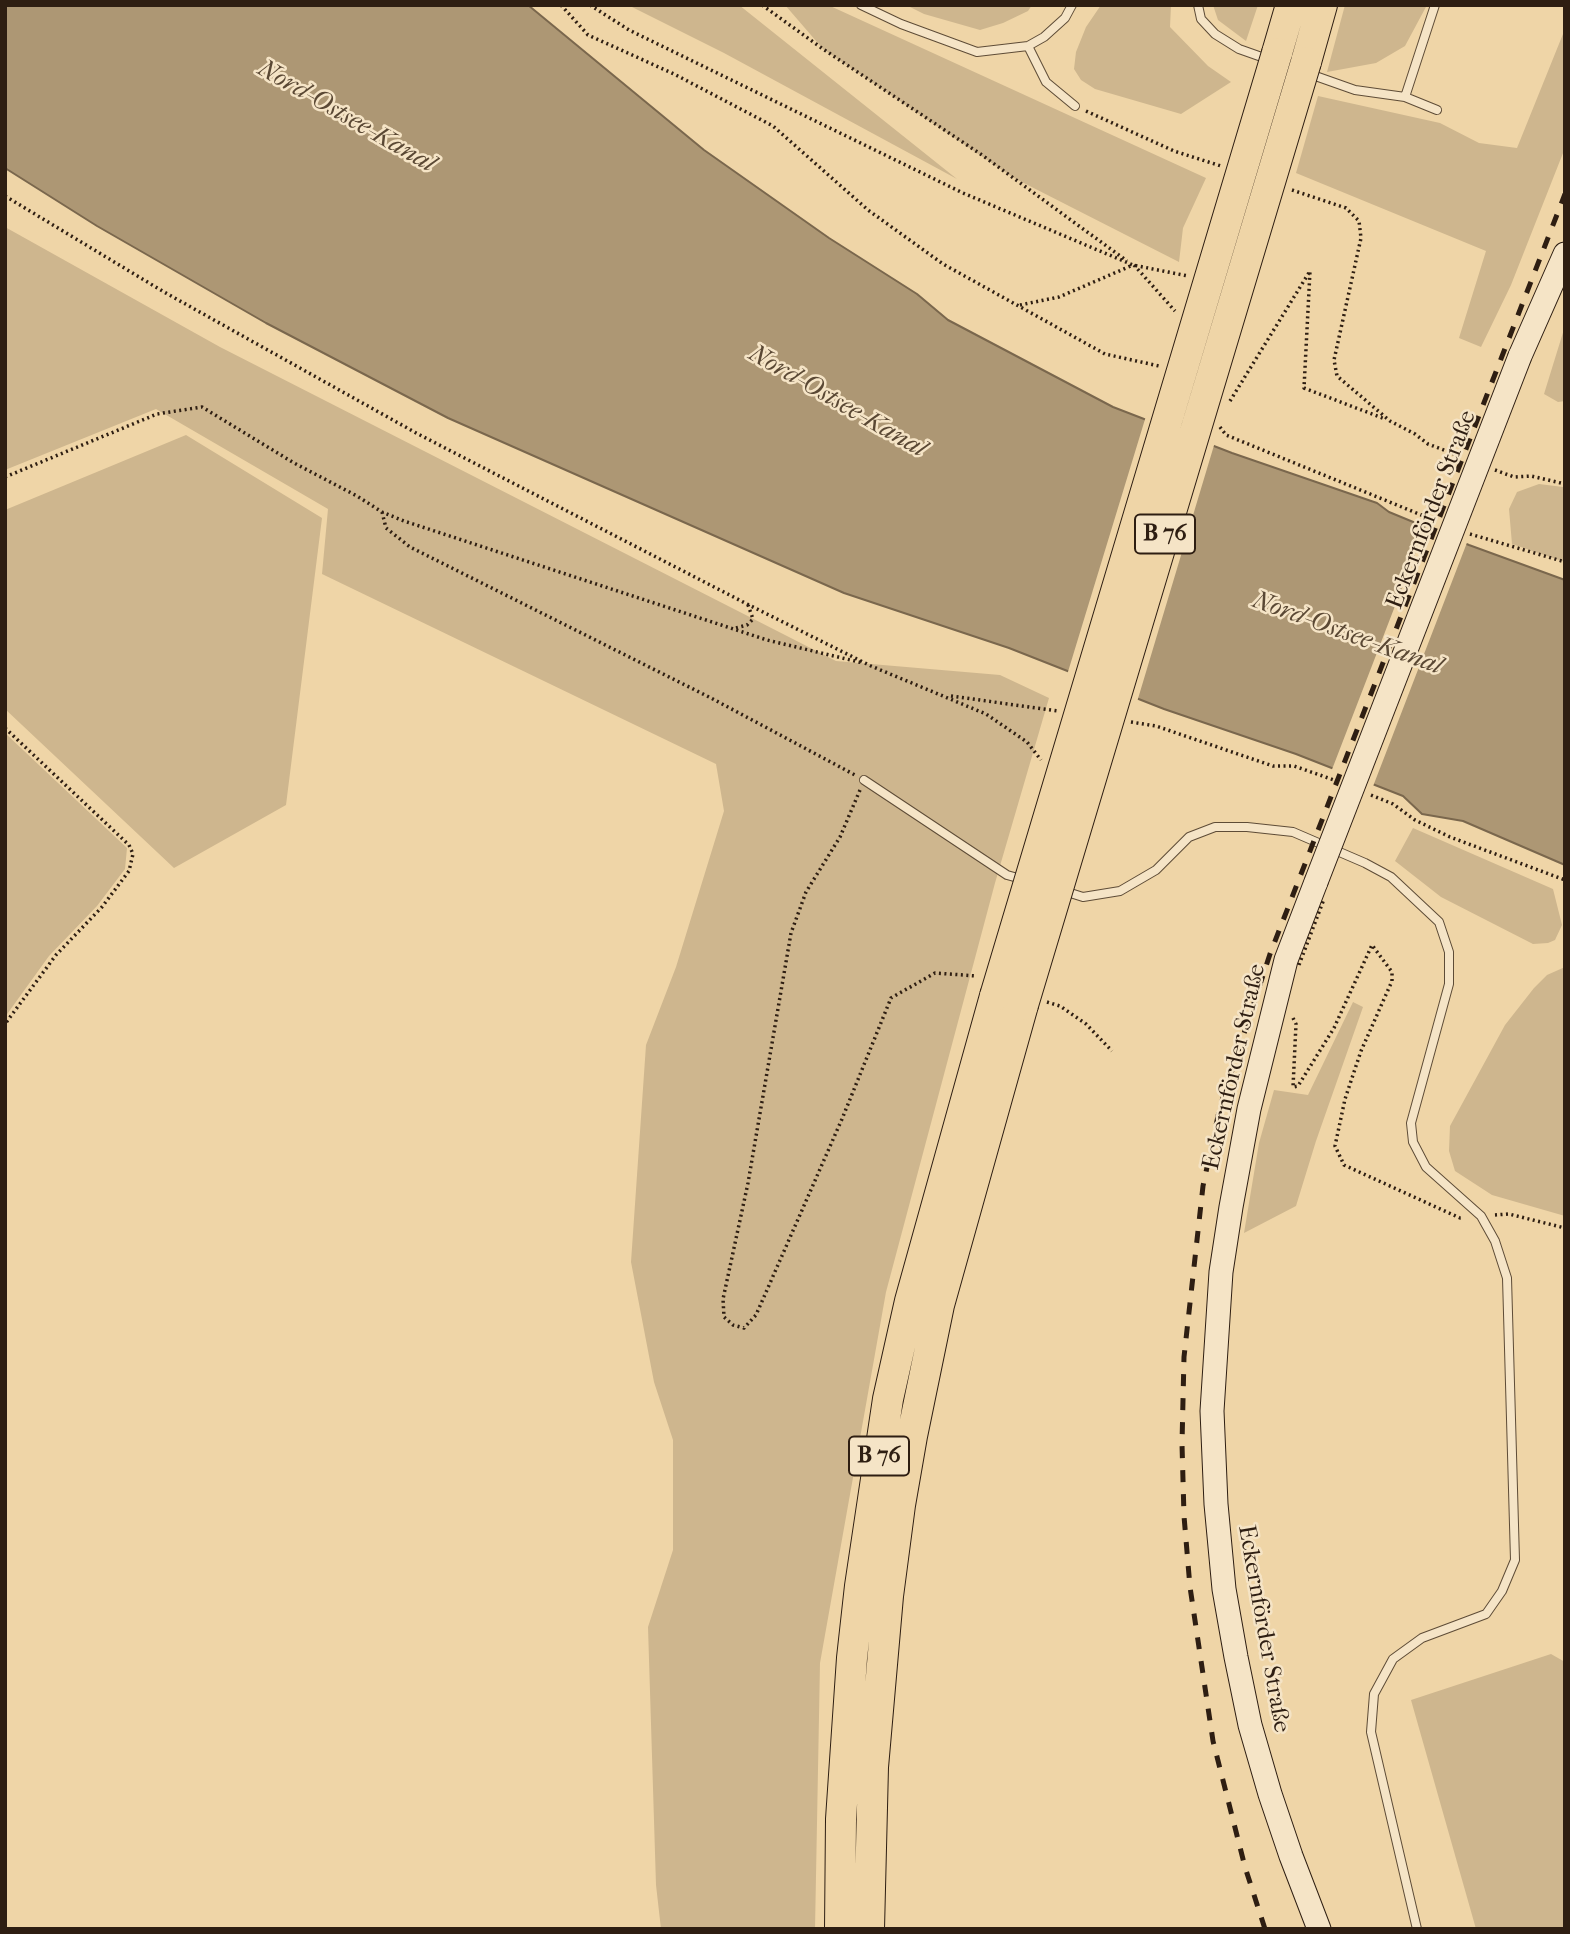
<!DOCTYPE html>
<meta charset="utf-8">
<style>
body{margin:0}
#map{position:relative;width:1570px;height:1934px;overflow:hidden;background:#efd5a7;font-family:"IM FELL French Canon",serif}
canvas{display:block}
.frame{position:absolute;inset:0;border:7px solid #2e1e12;pointer-events:none}
</style>
<div id="map">
<canvas width="1570" height="1934"></canvas>
<div class="frame"></div>
</div>
<script>
const g = document.querySelector('canvas').getContext('2d');
g.lineJoin = 'round';
function fill(path, color) { g.fillStyle = color; g.fill(path, 'evenodd'); }
const shape = rows => new Path2D(rows.map(r => 'M' + r).join(''));
function stroke(path, color, width, dash) { g.strokeStyle = color; g.lineWidth = width; g.lineCap = dash ? 'butt' : 'round'; g.setLineDash(dash || []); g.stroke(path); }
function label(font, color, halo, rows, align = 'center') {
  g.font = font + ' "IM FELL French Canon",serif'; g.lineWidth = 5; g.setLineDash([]); g.textBaseline = 'middle'; g.strokeStyle = halo; g.fillStyle = color; for (const [text, x, y, turn = 0] of rows) {
    g.save(); g.translate(x, y); g.rotate((+turn || 0) * Math.PI / 180); g.textAlign = isNaN(turn) ? turn : align; if (halo) g.strokeText(text, 0, 0); g.fillText(text, 0, 0); g.restore();
  }
}
fill(shape([
 [628,5,739,5,957,179,724,53],
 [785,5,828,5,1206,178,1183,228,1179,262,1014,178,823,49],
 [906,5,1032,5,1028,11,1003,23,980,30,924,14],
 [1101,5,1171,5,1170,27,1208,66,1231,82,1181,114,1095,89,1081,80,1074,69,1076,52,1086,27],
 [1213,5,1258,5,1246,41,1218,20],
 [1345,5,1427,5,1405,46,1376,63,1327,72],
 [1565,29,1565,148,1511,285,1481,347,1459,338,1486,251,1296,173,1318,96,1440,123,1479,143,1517,148],
 [5,227,220,347,836,661,1000,675,1049,698,995,883,886,1292,820,1663,815,1929,661,1929,656,1885,648,1627,673,1550,673,1440,654,1382,631,1262,646,1045,676,967,724,811,716,764,322,574,328,509,156,409,5,470],
 [1565,326,1565,401,1558,402,1544,394],
 [186,435,322,518,286,805,174,868,5,709,5,510],
 [1539,484,1563,487,1565,484,1565,562,1512,544,1509,509,1517,492],
 [5,733,127,848,125,869,97,906,49,956,5,1017],
 [1413,828,1553,889,1562,925,1555,940,1548,943,1533,944,1441,897,1395,861],
 [1565,967,1565,1216,1492,1195,1455,1171,1449,1151,1450,1126,1505,1025,1534,988,1547,975],
 [1353,1002,1363,1007,1316,1141,1296,1206,1244,1233,1259,1143,1274,1090,1308,1095],
 [1551,1654,1565,1662,1565,1929,1476,1929,1411,1700]
]), '#ceb68e');
const water = shape([
 [5,5,528,5,704,150,829,238,917,294,948,320,1113,407,1232,453,1377,503,1389,512,1469,545,1565,580,1565,865,1463,821,1422,814,1403,796,1296,754,1164,709,1009,648,844,593,448,418,266,323,97,226,5,168,5,5]
]);
fill(water, '#ad9774');
stroke(water, '#7a674d', 2);
fill(shape([
 [1146,416,1215,442,1137,702,1067,675],
 [1427,523,1468,540,1372,789,1331,772]
]), '#efd5a7');
const lane = shape([
 [861,5,901,24,977,52,1028,46,1044,37,1065,18,1072,5],
 [1198,5,1201,19,1215,34,1239,49,1355,90,1405,97,1437,110],
 [1028,46,1046,82,1075,106],
 [1405,97,1435,5],
 [864,780,1007,875,1025,880],
 [1064,891,1083,897,1120,891,1156,870,1189,837,1215,827,1247,827,1293,832,1365,863,1391,877,1439,922,1449,952,1449,984,1411,1123,1413,1142,1426,1167,1481,1216,1495,1241,1507,1278,1515,1560,1502,1591,1486,1614,1422,1638,1393,1659,1374,1694,1371,1732,1417,1929]
]);
const secondary = shape([
 [1520,356,1565,254],
 [1316,882,1286,960,1249,1109,1231,1207,1221,1272,1212,1411,1216,1504,1224,1589,1236,1657,1250,1725,1270,1794,1291,1856,1319,1929]
]);
const highway = shape([
 [1277,53,1291,5],
 [1306,62,1322,5],
 [840,1929,841,1819,852,1658,860,1586,888,1399,910,1301,995,996],
 [869,1929,873,1767,888,1596,900,1505,912,1436,939,1305,1023,1005]
]);
stroke(lane, '#5e4c37', 10);
stroke(secondary, '#2e1e12', 25);
stroke(highway, '#2e1e12', 32);
stroke(shape([
 [561,5,588,35,674,74,773,126,868,210,943,264,1105,354,1159,366],
 [590,5,629,30,963,193,1133,265,1188,276],
 [762,5,823,49,982,155,1127,261],
 [1086,111,1174,151,1221,166],
 [1292,190,1346,208,1359,221,1361,238,1334,360,1337,376,1390,421,1415,434,1428,444,1462,457],
 [5,196,164,292,418,434,747,604,871,666,986,714,1027,742,1041,760],
 [1134,265,1175,311],
 [1020,305,1059,297,1133,265],
 [1230,401,1310,271,1304,388,1385,419],
 [1220,427,1226,435,1436,521],
 [1495,470,1514,477,1531,476,1565,484],
 [5,477,157,414,202,407,294,463,357,496,382,512,404,521,767,640,863,663],
 [382,512,386,528,410,547,711,698,855,775],
 [1470,534,1565,562],
 [736,628,747,625,753,619,748,605],
 [951,696,1058,711],
 [1131,722,1156,726,1273,766,1294,766,1334,780],
 [5,728,129,845,133,854,129,871,102,907,56,955,5,1024],
 [860,790,840,837,806,892,791,933,748,1183,723,1299,724,1317,733,1325,744,1328,756,1315,842,1119,891,998,935,973,977,976],
 [1371,795,1393,804,1415,820,1450,837,1565,880],
 [1047,1002,1060,1006,1086,1024,1112,1051],
 [1293,1018,1296,1024,1293,1087,1298,1086,1334,1028,1372,945,1392,972,1392,981,1361,1051,1345,1099,1335,1146,1344,1165,1460,1218,1463,1218],
 [1495,1215,1509,1214,1565,1228]
]), '#2e1e12', 3.5, [2, 3.5]);
stroke(lane, '#f5e4c6', 8);
stroke(secondary, '#f5e4c6', 23);
stroke(highway, '#efd5a7', 30);
stroke(shape([
 [1265,1929,1245,1867,1213,1741,1190,1587,1184,1516,1182,1444,1184,1357,1203,1186,1220,1107,1270,954,1565,194]
]), '#2e1e12', 5, [12, 12]);
const secondaryBridge = shape([
 [1316,882,1520,356]
]);
const highwayBridge = shape([
 [995,996,1277,53],
 [1023,1005,1306,62]
]);
stroke(secondaryBridge, '#2e1e12', 25, []);
stroke(highwayBridge, '#2e1e12', 32, []);
stroke(shape([
 [1299,965,1324,899]
]), '#2e1e12', 3.5, [2, 3.5]);
stroke(secondaryBridge, '#f5e4c6', 23);
stroke(highwayBridge, '#efd5a7', 30);
for (const [x, y, w] of [
 [1165,534,60],
 [879,1456,60]
]) { const box = new Path2D(); box.roundRect(x - w / 2, y - 19.5, w, 39, 5); g.fillStyle = '#f5e4c6'; g.fill(box); stroke(box, '#2e1e12', 2); }
label('bold 23px', '#2e1e12', null, [
 ["B 76",1165,534],
 ["B 76",879,1456]
]);
label('24px', '#2e1e12', '#f5e4c6', [
 ["Eckernförder Straße",1432,510,-69],
 ["Eckernförder Straße",1235,1067,-77],
 ["Eckernförder Straße",1263,1629,80]
]);
label('italic 26px', '#5a4834', '#f5e4c6', [
 ["Nord-Ostsee-Kanal",346,117,30],
 ["Nord-Ostsee-Kanal",837,402,30],
 ["Nord-Ostsee-Kanal",1347,634,20]
]);
</script>
